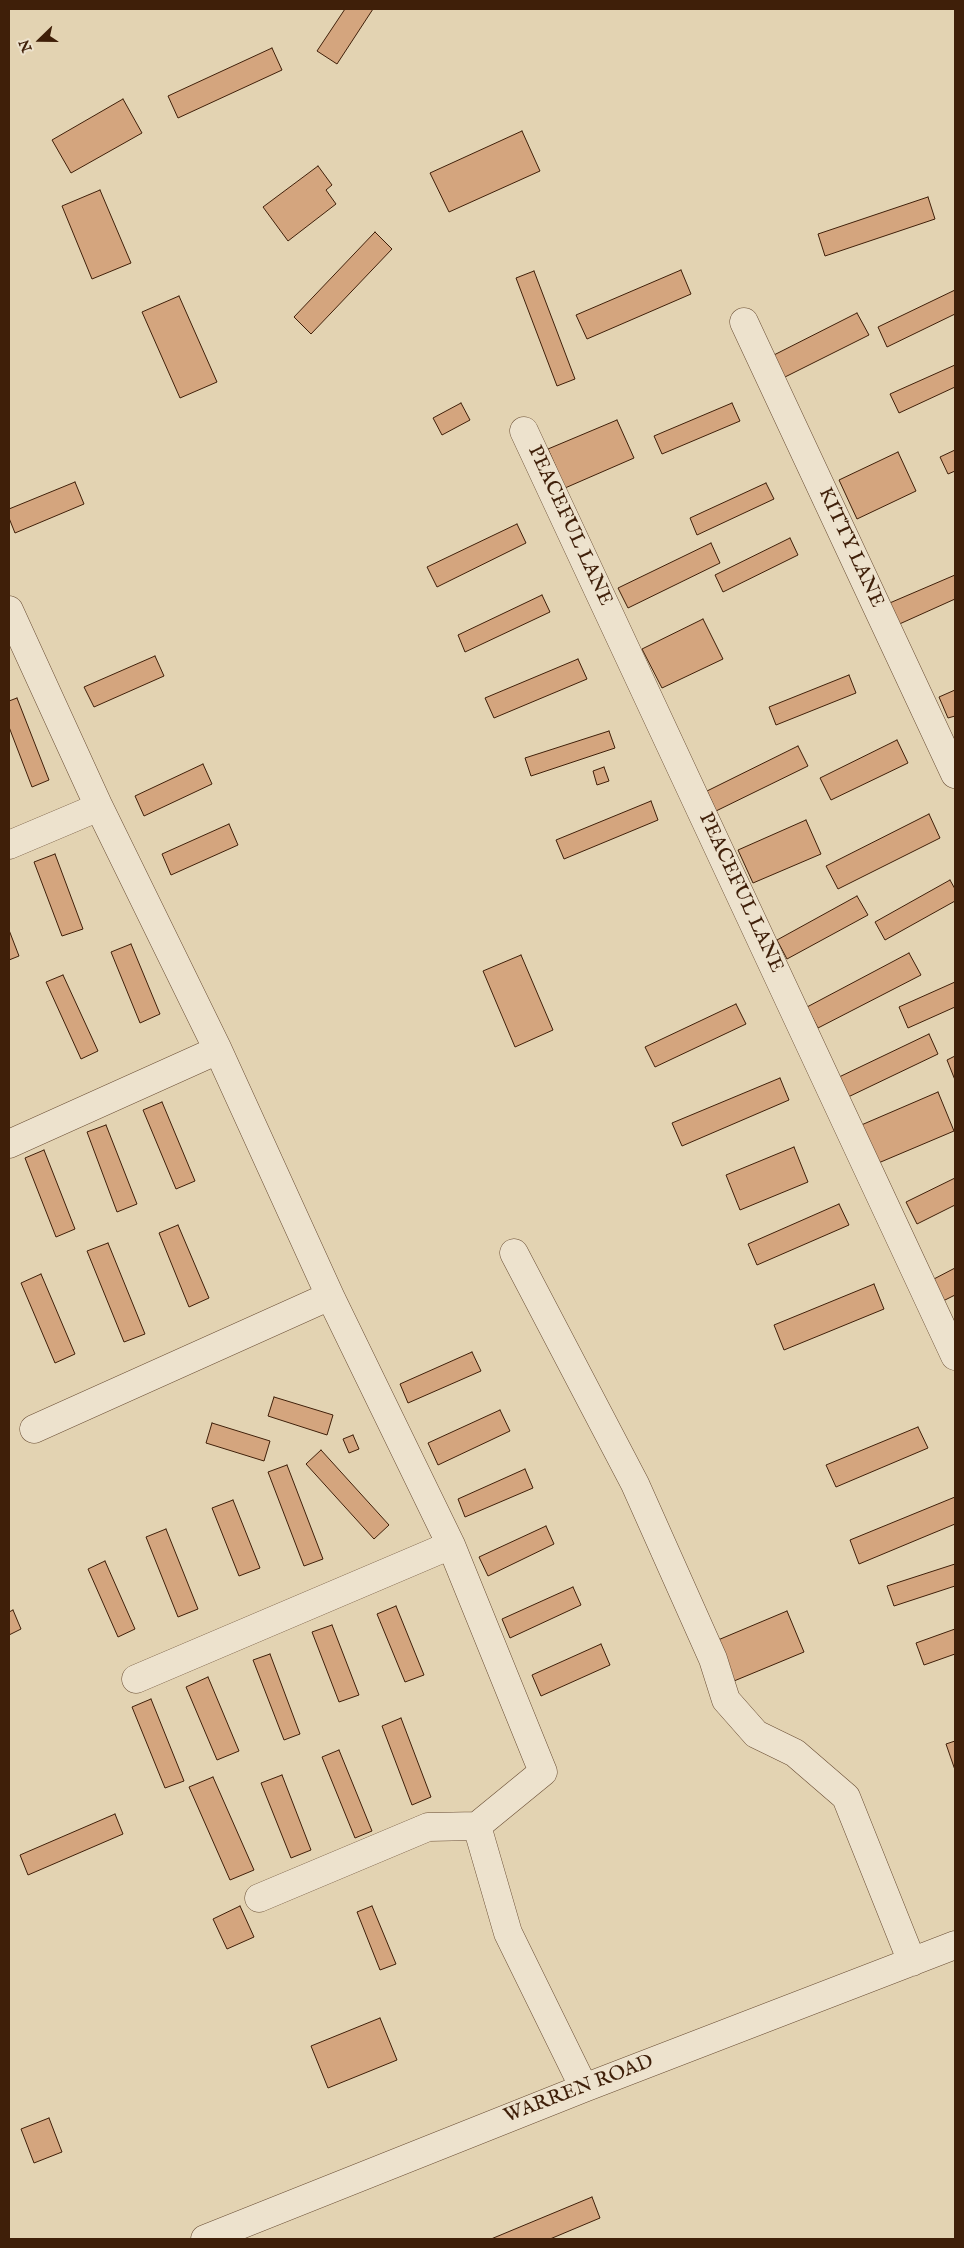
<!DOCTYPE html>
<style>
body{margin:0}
#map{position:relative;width:964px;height:2248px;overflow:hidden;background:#e3d3b2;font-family:"IM FELL English",serif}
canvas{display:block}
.frame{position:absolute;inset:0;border:10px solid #3f1f09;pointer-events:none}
.north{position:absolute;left:15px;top:15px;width:50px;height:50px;-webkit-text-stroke:4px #ede2cd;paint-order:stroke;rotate:248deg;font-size:14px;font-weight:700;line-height:20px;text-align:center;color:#3f1f09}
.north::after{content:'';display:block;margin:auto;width:18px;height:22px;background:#3f1f09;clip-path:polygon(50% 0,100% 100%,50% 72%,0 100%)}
</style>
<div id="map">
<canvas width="964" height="2248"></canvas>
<div class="frame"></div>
<div class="north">N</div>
</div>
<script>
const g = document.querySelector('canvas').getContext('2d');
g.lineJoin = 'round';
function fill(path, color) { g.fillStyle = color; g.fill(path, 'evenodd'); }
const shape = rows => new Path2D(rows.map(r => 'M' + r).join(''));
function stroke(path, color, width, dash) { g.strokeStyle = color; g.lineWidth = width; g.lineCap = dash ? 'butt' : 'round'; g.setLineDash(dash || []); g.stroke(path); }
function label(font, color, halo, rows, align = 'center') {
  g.font = font + ' "IM FELL English",serif'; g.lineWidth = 4; g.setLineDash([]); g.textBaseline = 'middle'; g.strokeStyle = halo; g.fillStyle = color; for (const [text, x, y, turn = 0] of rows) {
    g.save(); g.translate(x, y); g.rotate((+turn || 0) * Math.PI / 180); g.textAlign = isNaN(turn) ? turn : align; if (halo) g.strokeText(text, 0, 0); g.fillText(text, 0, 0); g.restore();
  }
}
const building = shape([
 [345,9,373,9,337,64,317,51,345,9],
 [272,48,282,70,178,118,168,96,272,48],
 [123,99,142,133,71,173,52,140,123,99],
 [522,131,540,171,449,212,430,173,522,131],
 [318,166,332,185,326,190,336,204,288,241,263,207,318,166],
 [100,190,131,263,92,279,62,206,100,190],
 [928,197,935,219,825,256,818,234,928,197],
 [375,232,392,249,311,334,294,317,375,232],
 [681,270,691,294,587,339,576,315,681,270],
 [534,271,575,379,557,386,516,278,534,271],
 [955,290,955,314,887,347,878,327,955,290],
 [179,296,217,382,180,398,142,312,179,296],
 [857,313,869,335,779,380,768,358,857,313],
 [955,365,955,387,899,413,890,394,955,365],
 [461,403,470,420,442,435,433,418,461,403],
 [732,403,740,421,662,454,654,436,732,403],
 [617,420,634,458,565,488,548,449,617,420],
 [955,450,955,471,948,474,940,457,955,450],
 [898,452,916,491,857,519,839,480,898,452],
 [75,482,84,504,15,533,9,518,9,509,75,482],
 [766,483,774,499,697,535,690,518,766,483],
 [517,524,526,543,437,587,427,567,517,524],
 [790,538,798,555,723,592,715,575,790,538],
 [711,543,720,563,628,608,618,588,711,543],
 [955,575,955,599,895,626,885,605,955,575],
 [542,595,550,612,465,652,458,635,542,595],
 [703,619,723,659,662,688,642,649,703,619],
 [155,656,164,676,94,707,84,687,155,656],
 [578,659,587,679,494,718,485,698,578,659],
 [849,675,856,693,776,725,769,707,849,675],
 [955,690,955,716,948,718,939,697,955,690],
 [17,698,49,780,32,787,9,727,9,701,17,698],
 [609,731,615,748,531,776,525,758,609,731],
 [897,740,908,763,831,800,820,778,897,740],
 [798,746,808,766,716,811,707,791,798,746],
 [203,764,212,784,144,816,135,796,203,764],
 [604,767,609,781,597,785,593,771,604,767],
 [651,801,658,820,564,859,556,840,651,801],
 [929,814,940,838,838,889,826,866,929,814],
 [806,820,821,854,753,883,738,850,806,820],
 [229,824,238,845,171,875,162,854,229,824],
 [55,854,83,929,62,936,34,862,55,854],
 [950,880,955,889,955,901,885,940,875,922,950,880],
 [857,896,868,915,787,959,777,940,857,896],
 [9,930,19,956,9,960,9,930],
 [131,944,160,1014,140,1023,111,952,131,944],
 [909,953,921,975,818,1028,807,1007,909,953],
 [521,955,553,1030,515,1047,483,971,521,955],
 [63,975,98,1051,81,1059,46,982,63,975],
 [955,982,955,1007,908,1028,899,1007,955,982],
 [736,1004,746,1024,655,1067,645,1047,736,1004],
 [929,1034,938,1054,846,1098,837,1078,929,1034],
 [955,1056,955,1080,947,1060,955,1056],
 [780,1078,789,1100,682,1146,672,1123,780,1078],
 [938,1092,954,1131,876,1164,859,1126,938,1092],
 [162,1102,195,1181,176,1189,143,1110,162,1102],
 [106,1125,137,1204,117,1212,87,1132,106,1125],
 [794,1147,808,1182,740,1210,726,1175,794,1147],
 [44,1150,75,1229,56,1237,25,1158,44,1150],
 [955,1178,955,1205,917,1224,906,1202,955,1178],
 [839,1204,849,1225,757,1265,748,1244,839,1204],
 [178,1225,209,1298,189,1307,159,1233,178,1225],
 [108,1243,145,1334,124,1342,87,1251,108,1243],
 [955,1268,955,1295,943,1301,932,1280,955,1268],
 [41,1274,75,1354,55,1363,21,1283,41,1274],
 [874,1284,884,1309,784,1350,774,1325,874,1284],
 [472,1352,481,1371,408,1403,400,1384,472,1352],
 [274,1397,333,1415,327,1435,268,1416,274,1397],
 [500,1410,510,1431,438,1465,428,1443,500,1410],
 [212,1423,270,1441,264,1461,206,1443,212,1423],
 [918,1427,928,1448,836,1487,826,1465,918,1427],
 [353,1435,359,1449,349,1453,343,1439,353,1435],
 [321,1450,389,1525,374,1539,306,1464,321,1450],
 [287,1465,323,1559,304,1566,268,1472,287,1465],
 [525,1469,533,1488,465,1517,458,1499,525,1469],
 [955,1497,955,1524,859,1564,850,1540,955,1497],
 [233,1500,260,1568,239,1576,212,1508,233,1500],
 [546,1526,554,1544,488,1576,479,1557,546,1526],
 [166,1529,198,1609,178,1617,146,1537,166,1529],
 [105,1561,135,1629,118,1637,88,1569,105,1561],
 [955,1564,955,1586,894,1606,887,1586,955,1564],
 [573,1587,581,1605,510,1638,502,1619,573,1587],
 [396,1606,424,1675,405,1682,377,1614,396,1606],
 [13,1610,21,1629,9,1635,9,1612,13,1610],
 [787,1611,804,1652,734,1681,718,1640,787,1611],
 [332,1625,359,1695,339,1702,312,1632,332,1625],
 [955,1629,955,1654,924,1665,916,1643,955,1629],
 [601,1644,610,1665,541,1696,532,1675,601,1644],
 [270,1654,300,1734,284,1740,253,1660,270,1654],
 [208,1677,239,1751,217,1760,186,1687,208,1677],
 [151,1699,184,1781,165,1788,132,1707,151,1699],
 [401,1718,431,1797,412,1805,382,1726,401,1718],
 [955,1741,955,1770,946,1744,955,1741],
 [339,1750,372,1831,355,1838,322,1757,339,1750],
 [282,1775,311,1850,291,1858,261,1783,282,1775],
 [213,1777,254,1870,230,1880,189,1787,213,1777],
 [115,1814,123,1834,28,1875,20,1855,115,1814],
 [240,1906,254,1937,227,1949,213,1919,240,1906],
 [372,1906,396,1964,380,1970,357,1912,372,1906],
 [380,2018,397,2060,328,2088,311,2046,380,2018],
 [49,2118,62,2152,34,2163,21,2129,49,2118],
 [592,2197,600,2218,550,2239,491,2239,592,2197]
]);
fill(building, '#d4a57e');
stroke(building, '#3f1f09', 1);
const street = shape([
 [744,322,955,774],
 [524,431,955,1356],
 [9,610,99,807,218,1050,330,1296,451,1545,543,1772,477,1826,428,1827,259,1898],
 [9,845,99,807],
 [9,1144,218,1050],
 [514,1253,635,1484,713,1659,726,1700,756,1734,795,1753,846,1797,912,1962],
 [34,1429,330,1296],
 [136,1679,451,1545],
 [477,1826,508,1933,584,2088],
 [205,2239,584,2088,955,1945]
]);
stroke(street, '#684c33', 29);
stroke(street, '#ede2cd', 28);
label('20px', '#3f1f09', '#ede2cd', [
 ["PEACEFUL LANE",569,526,65],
 ["KITTY LANE",850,548,65],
 ["PEACEFUL LANE",740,893,65],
 ["WARREN ROAD",579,2090,-21]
]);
</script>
